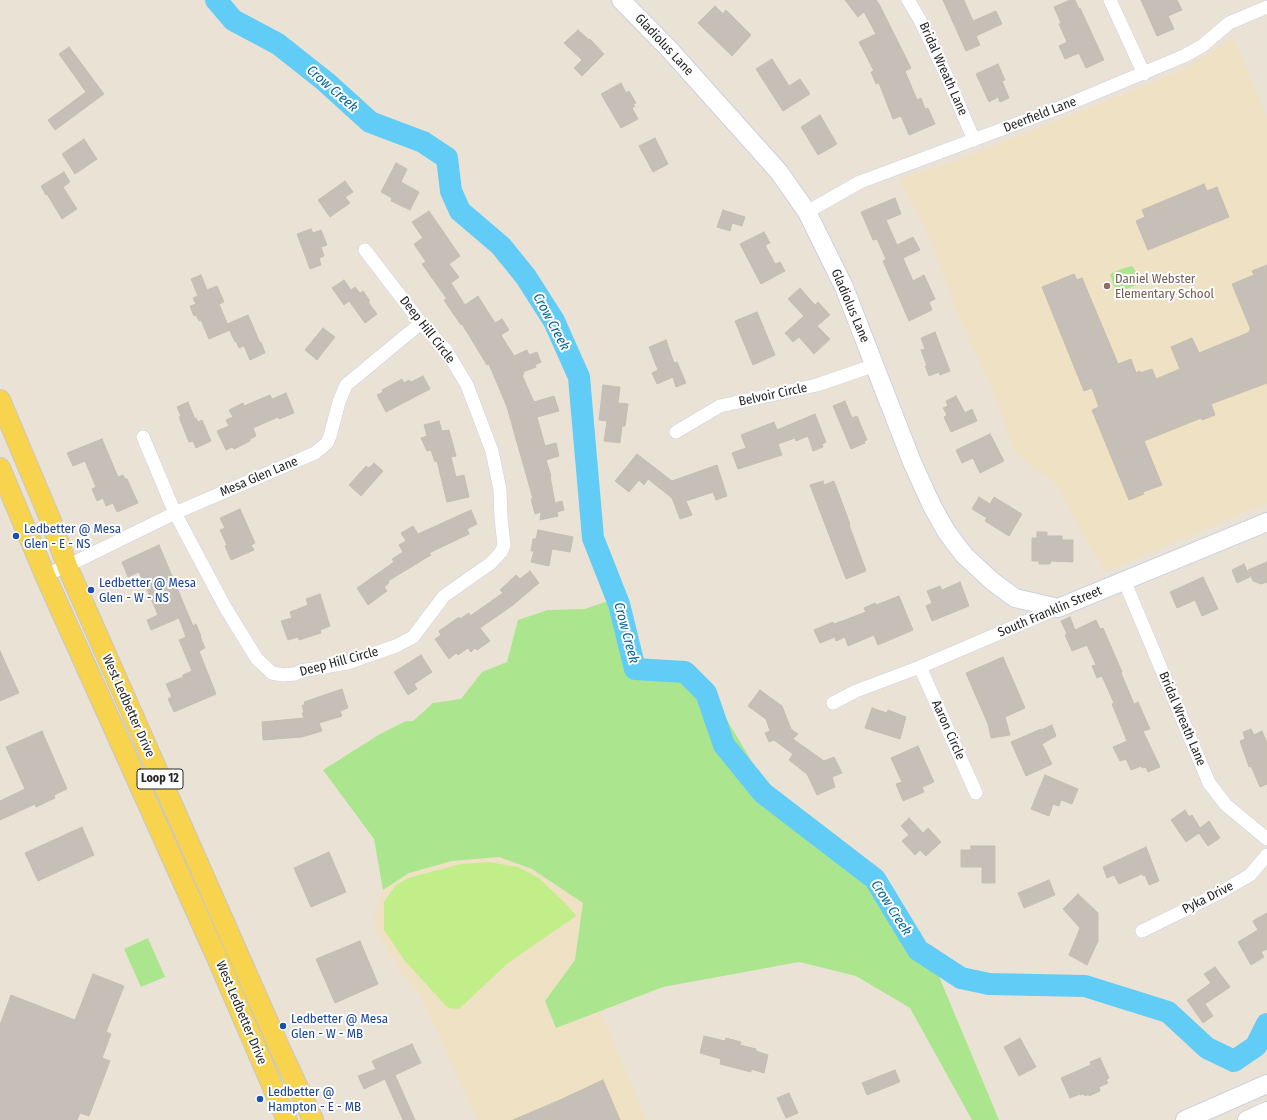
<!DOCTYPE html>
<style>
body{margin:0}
canvas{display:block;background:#ebe2d6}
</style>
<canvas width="1267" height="1120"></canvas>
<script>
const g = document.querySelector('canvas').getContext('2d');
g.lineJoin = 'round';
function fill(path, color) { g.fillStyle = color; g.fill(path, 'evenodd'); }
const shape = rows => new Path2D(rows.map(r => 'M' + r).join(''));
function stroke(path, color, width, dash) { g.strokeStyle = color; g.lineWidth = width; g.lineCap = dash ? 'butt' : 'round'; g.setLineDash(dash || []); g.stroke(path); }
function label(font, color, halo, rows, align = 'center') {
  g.font = font + ' "Fira Sans Condensed",sans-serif'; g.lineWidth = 4; g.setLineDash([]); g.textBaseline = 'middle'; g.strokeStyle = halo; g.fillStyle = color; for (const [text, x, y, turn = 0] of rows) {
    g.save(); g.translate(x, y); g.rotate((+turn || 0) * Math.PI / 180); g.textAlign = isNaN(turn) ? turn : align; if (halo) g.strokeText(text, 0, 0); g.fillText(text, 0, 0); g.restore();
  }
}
fill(shape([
 [1233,38,1267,115,1267,503,1105,572,1055,484,1015,453,988,379,954,305,924,224,898,179,956,161,1181,71],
 [499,856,532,869,584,903,575,960,545,1001,556,1028,600,1011,647,1120,477,1120,421,996,405,978,375,929,374,915,383,890,409,873,452,861]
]), '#eee1c4');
fill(shape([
 [1132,266,1139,276,1141,283,1122,291,1114,287,1110,274,1121,269],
 [611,600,638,667,696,668,773,797,862,865,907,937,920,931,999,1120,972,1120,910,1008,856,976,799,962,663,987,556,1028,545,1001,575,960,583,903,532,869,499,857,452,861,409,873,383,890,374,839,323,770,380,734,406,721,413,721,433,703,461,699,482,672,507,662,518,620,548,610,585,609],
 [148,938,165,977,141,987,124,949]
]), '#abe68e');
fill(shape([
 [488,862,518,867,539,878,568,906,576,916,508,963,459,1009,448,1008,405,961,384,930,384,902,396,885,408,878,461,864]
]), '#c2ee89');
stroke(shape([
 [216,0,233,20,278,44,326,82,370,122,423,142,447,158,451,191,460,211,501,246,526,277,554,321,579,377,593,538,619,604,635,669,685,672,706,693,724,745,763,793,875,879,918,950,961,978,989,984,1085,986,1168,1012,1207,1048,1234,1061,1256,1046,1267,1024]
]), '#61ccf5', 22);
const building = shape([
 [845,0,876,0,879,4,911,68,905,71,917,100,921,98,925,109,928,108,935,124,909,135,901,116,893,119,879,83,876,84,871,72,874,71,859,42,876,34,864,12,858,17,845,0],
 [943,0,964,0,973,21,996,11,1002,24,976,36,980,45,966,51,943,0],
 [1070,0,1075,0,1079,9,1080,8,1104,60,1086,68,1079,53,1065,59,1059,46,1067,42,1059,24,1061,23,1054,7,1070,0],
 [1141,0,1177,0,1182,10,1168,16,1174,29,1157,36,1141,0],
 [715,6,723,14,726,10,751,35,732,56,698,23,715,6],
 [578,30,589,40,590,39,604,54,582,76,574,68,582,60,564,43,578,30],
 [69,47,104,94,55,130,48,120,86,92,59,54,69,47],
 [772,59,789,86,800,79,810,94,783,111,756,69,772,59],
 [998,64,1005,80,1002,81,1009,98,1000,102,998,97,989,102,976,74,998,64],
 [621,83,626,93,629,91,636,103,633,104,635,106,632,108,638,119,621,128,601,94,621,83],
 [820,115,837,144,818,155,801,127,820,115],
 [655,138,668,164,653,172,639,146,655,138],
 [84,139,97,159,75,174,62,154,84,139],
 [396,163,407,169,401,182,419,192,410,210,391,201,392,198,381,192,396,163],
 [64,172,70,182,63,187,77,209,62,219,47,194,46,195,41,186,64,172],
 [345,181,353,192,345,197,350,203,330,217,318,200,345,181],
 [1204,184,1207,191,1217,187,1229,217,1148,250,1136,221,1145,217,1142,210,1204,184],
 [895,198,901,214,886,220,897,245,913,237,920,250,903,258,913,281,924,275,935,299,929,302,932,310,909,321,883,261,886,259,877,239,873,240,861,212,895,198],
 [723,210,745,217,742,226,732,223,730,231,717,227,723,210],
 [429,211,460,256,449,264,459,277,451,283,465,305,478,296,495,323,502,319,509,330,501,335,514,356,527,350,529,355,537,352,541,362,535,365,536,367,523,372,524,374,522,375,534,402,554,396,559,411,537,417,545,446,556,443,559,456,546,460,551,476,550,476,555,503,562,501,564,510,557,512,558,516,540,520,541,512,535,514,531,499,533,499,507,407,489,364,487,365,462,324,461,325,444,300,447,299,422,264,426,262,414,244,423,238,412,222,429,211],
 [311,229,313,233,321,230,327,245,321,247,324,256,319,258,321,265,310,269,297,234,311,229],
 [764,232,770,243,765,245,775,264,780,262,785,271,761,284,740,244,764,232],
 [1267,265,1267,383,1211,404,1215,415,1202,420,1201,418,1144,441,1162,485,1143,492,1144,494,1129,500,1092,410,1099,407,1092,388,1084,391,1042,287,1074,274,1077,280,1082,278,1118,364,1131,359,1136,373,1140,371,1140,373,1152,369,1156,379,1180,369,1171,347,1192,338,1199,353,1250,332,1249,330,1251,330,1232,284,1254,275,1252,271,1267,265],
 [201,275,207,290,217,286,224,302,219,304,230,330,209,339,201,320,199,321,196,315,194,316,190,306,196,304,193,298,198,296,191,279,201,275],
 [344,280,351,290,355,287,360,293,363,291,370,301,368,302,377,314,365,323,349,301,344,305,332,288,344,280],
 [800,288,815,305,818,302,830,315,817,326,830,339,814,354,799,337,793,342,785,333,804,316,788,299,800,288],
 [757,312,775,355,753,365,735,321,757,312],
 [248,315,260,343,261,342,265,353,250,360,244,346,239,348,236,341,235,342,227,324,248,315],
 [323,328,335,337,317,360,305,350,323,328],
 [935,332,950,371,940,375,939,372,929,376,925,366,927,366,921,350,925,349,921,338,935,332],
 [666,340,674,363,677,362,686,383,676,387,673,377,657,384,652,373,658,370,649,347,666,340],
 [423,376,430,389,386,412,377,395,383,392,382,390,402,379,404,383,409,380,411,382,423,376],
 [603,385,620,387,618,403,628,404,625,426,622,426,620,443,604,441,607,421,599,420,603,385],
 [286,393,294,413,279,419,278,417,253,428,256,436,250,439,250,441,234,449,232,447,226,450,217,431,229,426,226,420,233,417,229,410,243,403,244,406,270,395,272,399,286,393],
 [956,396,965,413,972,409,977,421,951,432,944,417,947,415,943,408,948,406,946,401,956,396],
 [845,401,852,418,857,416,867,440,864,441,865,443,851,449,833,406,845,401],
 [188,402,195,419,196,418,198,422,202,420,211,441,196,448,193,441,189,442,179,417,181,416,177,407,188,402],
 [815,414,826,442,822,444,823,447,813,451,808,436,796,441,795,438,778,444,782,455,738,469,732,453,746,448,741,435,774,422,777,430,815,414],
 [439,421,442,431,449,430,456,456,451,457,456,477,464,475,469,497,447,502,437,461,435,462,431,450,427,451,421,438,427,436,424,425,439,421],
 [990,434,1004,461,980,473,973,458,962,463,956,450,990,434],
 [102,439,118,477,123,475,125,479,127,479,138,503,117,512,113,503,106,506,103,498,97,501,92,489,96,487,85,461,73,466,67,453,102,439],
 [637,454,672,481,717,465,727,496,716,500,713,492,686,501,692,515,680,519,672,498,648,479,644,485,639,480,629,492,615,481,637,454],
 [374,463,383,471,361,496,349,485,366,466,369,468,374,463],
 [823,481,824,485,834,481,850,524,849,525,866,571,846,579,810,485,823,481],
 [979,497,990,504,994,497,1022,514,1009,536,985,521,987,518,972,509,979,497],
 [240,509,255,543,251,545,254,550,231,560,225,546,227,545,220,530,225,528,220,518,240,509],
 [471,510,477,524,467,529,469,534,429,553,431,555,388,581,389,583,384,587,387,591,368,605,357,588,394,562,392,559,403,552,399,545,406,541,401,533,413,526,418,534,471,510],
 [538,530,573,537,570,552,552,549,549,566,531,562,534,551,531,551,533,539,536,539,538,530],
 [1037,532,1047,532,1047,536,1062,536,1062,540,1073,540,1073,562,1051,561,1050,564,1039,564,1039,561,1032,561,1032,538,1037,538,1037,532],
 [159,545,193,626,196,624,201,636,200,636,205,648,199,651,216,694,174,712,168,699,172,697,166,684,183,677,183,675,192,671,179,640,186,637,179,618,151,630,147,620,158,615,146,587,139,572,128,577,122,562,159,545],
 [1267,562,1267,582,1261,584,1253,581,1248,570,1267,562],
 [1244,564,1250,577,1237,583,1232,570,1244,564],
 [530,571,539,583,513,605,480,628,490,641,477,650,475,648,471,652,468,648,458,655,456,653,449,659,435,639,441,635,439,631,459,617,460,619,469,613,470,616,503,593,500,590,516,575,520,579,530,571],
 [1203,577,1218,609,1202,616,1195,600,1177,608,1170,592,1203,577],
 [960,582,969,606,932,621,926,606,932,603,927,591,940,586,942,590,960,582],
 [320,594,330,626,320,630,321,633,299,640,298,637,288,640,281,621,292,618,290,612,308,605,306,599,320,594],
 [899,596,913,630,878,645,874,635,848,646,845,637,836,641,835,637,820,643,814,630,833,622,834,624,866,612,864,608,875,603,876,605,899,596],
 [1070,617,1075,630,1096,620,1100,629,1103,628,1122,672,1121,673,1134,704,1138,702,1150,729,1143,731,1160,767,1148,772,1146,767,1142,768,1141,766,1131,770,1126,759,1120,761,1113,747,1127,741,1112,704,1114,703,1102,676,1097,678,1092,666,1096,665,1087,645,1072,651,1065,635,1067,634,1061,621,1070,617],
 [0,651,19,693,0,701,0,651],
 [421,655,432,672,414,684,417,689,408,695,394,672,421,655],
 [1003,657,1025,708,1005,717,1010,735,991,738,988,724,966,673,1003,657],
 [342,689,348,708,340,711,342,716,319,723,322,731,302,737,263,740,262,722,304,718,302,713,304,713,302,705,305,705,304,702,342,689],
 [760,690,782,706,791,729,798,734,793,739,824,761,834,757,842,773,832,777,835,787,817,795,807,774,789,760,793,754,774,740,769,742,765,733,770,731,766,719,748,706,760,690],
 [872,708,887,713,888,710,906,717,900,739,865,728,872,708],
 [1052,725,1056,736,1042,744,1052,764,1026,776,1011,742,1041,729,1041,730,1052,725],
 [1251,729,1254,735,1262,731,1267,743,1267,784,1260,787,1251,766,1249,767,1240,741,1245,739,1243,732,1251,729],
 [42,731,67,789,54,795,55,798,36,807,35,804,0,820,0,801,25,789,6,747,42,731],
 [918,746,934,782,922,787,924,792,903,801,896,784,902,782,891,758,918,746],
 [1045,775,1078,789,1072,804,1061,800,1059,806,1053,804,1049,816,1031,809,1045,775],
 [1185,810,1189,817,1192,815,1200,828,1209,821,1220,838,1208,846,1199,833,1186,842,1171,820,1185,810],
 [909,818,923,833,928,828,941,842,926,856,920,850,915,855,902,841,909,835,901,826,909,818],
 [82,827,94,855,38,881,25,853,82,827],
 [971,846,995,846,995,883,982,883,982,867,961,867,961,850,971,850,971,846],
 [1146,847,1159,881,1149,885,1145,875,1143,876,1142,874,1119,884,1114,875,1107,878,1103,867,1146,847],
 [329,852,346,892,311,907,294,868,329,852],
 [1049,880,1055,895,1024,908,1018,893,1049,880],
 [1078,894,1098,913,1098,941,1087,965,1069,955,1080,928,1063,909,1078,894],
 [1267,913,1267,949,1261,952,1264,957,1251,965,1238,942,1258,930,1253,921,1267,913],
 [360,941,378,984,335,1003,316,959,360,941],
 [1215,967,1230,987,1205,1004,1213,1016,1203,1023,1187,1000,1211,983,1204,974,1215,967],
 [93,974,124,986,106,1032,111,1034,102,1058,110,1061,89,1116,80,1113,77,1120,0,1120,0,1025,11,995,75,1020,93,974],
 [704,1036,725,1041,726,1038,741,1042,740,1045,756,1049,756,1051,768,1055,764,1073,751,1069,751,1072,720,1064,721,1059,700,1053,704,1036],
 [1020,1038,1036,1067,1019,1076,1004,1047,1020,1038],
 [412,1044,421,1063,395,1075,415,1120,403,1120,385,1079,364,1089,358,1076,376,1069,372,1061,412,1044],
 [1100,1058,1109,1078,1106,1080,1108,1083,1099,1087,1100,1091,1089,1096,1089,1094,1085,1096,1084,1094,1080,1095,1080,1094,1070,1098,1061,1078,1091,1065,1090,1062,1100,1058],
 [895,1070,900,1082,867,1095,862,1083,895,1070],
 [603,1080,620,1120,513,1120,560,1100,603,1080],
 [789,1093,798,1113,786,1118,777,1098,789,1093]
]);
fill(building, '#c5bfb7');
stroke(building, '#c5beb1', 1);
const street = shape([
 [908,0,920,20,948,79,974,140],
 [1110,0,1144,74],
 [807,212,860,182,1059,108,1184,56,1202,46,1229,23,1267,7],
 [676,432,720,406,817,385,875,365],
 [143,437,175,513,225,607,257,659,272,673,283,675,295,674,301,671,347,663,396,646,413,637,444,596,491,563,501,552,504,545,501,518,500,490,492,451,467,385,446,350,421,323,365,250],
 [45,575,67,566,175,513,315,453,327,443,330,436,339,402,346,385,421,323],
 [1124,580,1209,783,1226,805,1267,839],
 [920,667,976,793],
 [833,703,856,691,920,667,1058,608],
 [1142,931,1221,892,1250,875,1267,855]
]);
const secondary = shape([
 [621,0,669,49,779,172,807,212,844,287,912,462,932,506,946,531,964,555,992,581,1015,598,1058,608,1267,522],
 [1185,1120,1267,1084],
 [1247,1120,1267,1111]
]);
const primary = shape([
 [0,400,51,521,67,566,280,1049,313,1120],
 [0,468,45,575,218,960,287,1120]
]);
stroke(street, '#ccd0e1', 14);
stroke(secondary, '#ccd0e1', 20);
stroke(primary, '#c7c7c7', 22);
stroke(street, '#fff', 13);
stroke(secondary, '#fff', 18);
stroke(primary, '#f8d34e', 20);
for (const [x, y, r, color] of [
 [1107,286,4,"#8d6e63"],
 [16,536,4,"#1a4fb4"],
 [91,590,4,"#1a4fb4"],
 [283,1026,4,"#1a4fb4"],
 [260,1099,4,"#1a4fb4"]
]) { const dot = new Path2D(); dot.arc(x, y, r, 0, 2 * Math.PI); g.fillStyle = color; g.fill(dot); stroke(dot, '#fff', 1.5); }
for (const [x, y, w] of [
 [160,779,46]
]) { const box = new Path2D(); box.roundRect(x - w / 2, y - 10, w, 20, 3); g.fillStyle = '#fff'; g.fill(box); stroke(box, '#272727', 1); }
label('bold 12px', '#272727', null, [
 ["Loop 12",160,779]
]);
label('13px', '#272727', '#fff', [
 ["Gladiolus Lane",664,45,47],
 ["Bridal Wreath Lane",943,69,66],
 ["Deerfield Lane",1040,115,-21],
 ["Gladiolus Lane",850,306,67],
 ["Deep Hill Circle",427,330,52],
 ["Belvoir Circle",773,395,-12],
 ["Mesa Glen Lane",259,477,-23],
 ["South Franklin Street",1050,612,-23],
 ["Deep Hill Circle",339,662,-15],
 ["West Ledbetter Drive",128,706,66],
 ["Bridal Wreath Lane",1182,719,67],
 ["Aaron Circle",948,730,66],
 ["Pyka Drive",1208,898,-27],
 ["West Ledbetter Drive",241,1013,67]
]);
label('13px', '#785e54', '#fff', [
 ["Daniel Webster",1115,279],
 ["Elementary School",1115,294]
], 'left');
label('13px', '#164399', '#fff', [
 ["Ledbetter @ Mesa",24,529],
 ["Glen - E - NS",24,544],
 ["Ledbetter @ Mesa",99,583],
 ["Glen - W - NS",99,598],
 ["Ledbetter @ Mesa",291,1019],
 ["Glen - W - MB",291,1034],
 ["Ledbetter @",268,1092],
 ["Hampton - E - MB",268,1107]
], 'left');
label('italic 14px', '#05669c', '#fff', [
 ["Crow Creek",332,89,41],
 ["Crow Creek",551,322,62],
 ["Crow Creek",626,633,75],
 ["Crow Creek",891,908,57]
]);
</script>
